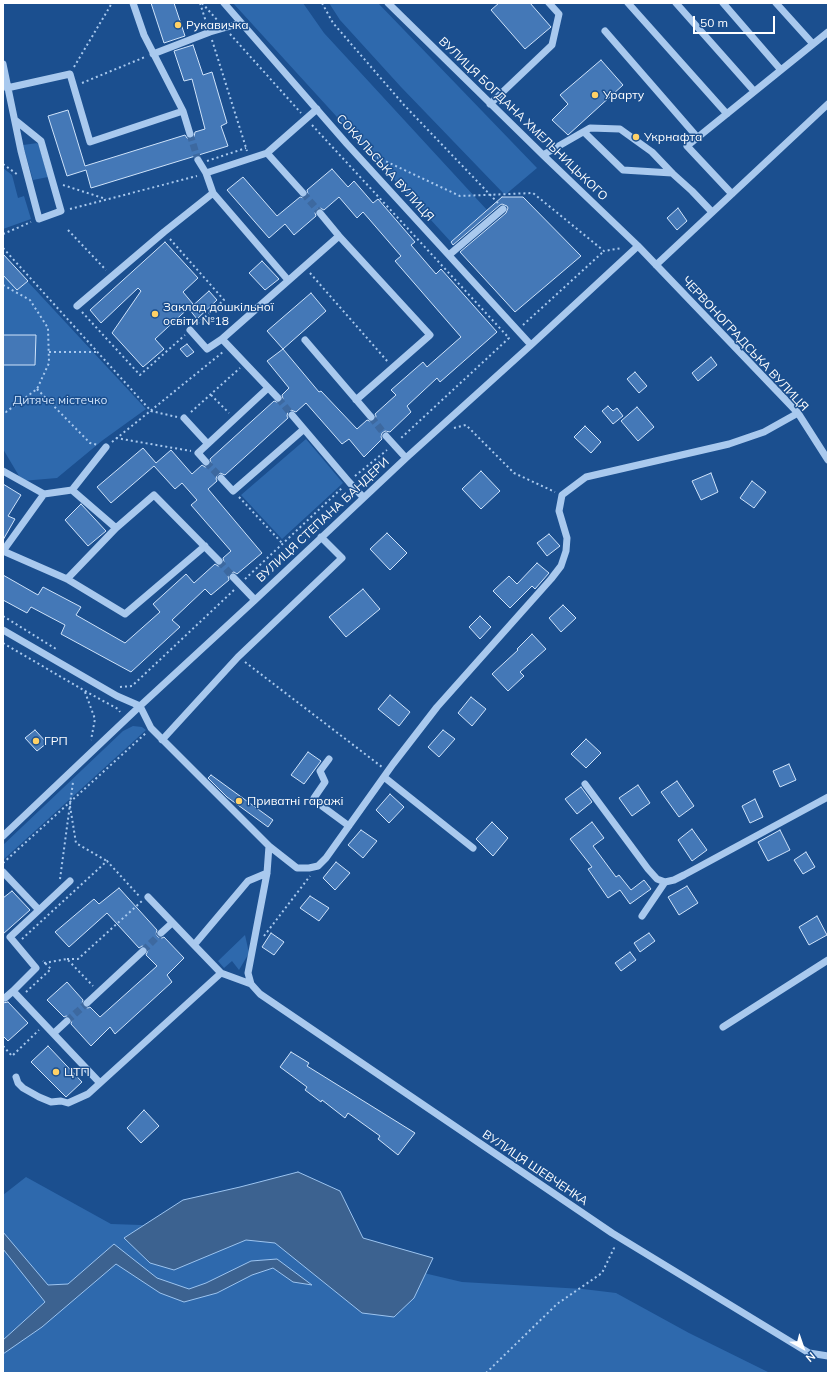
<!DOCTYPE html>
<meta charset="utf-8">
<style>
body{margin:0}
#map{position:relative;width:831px;height:1376px;overflow:hidden;background:#1b4f8f;font-family:Mulish,sans-serif}
canvas{display:block}
.frame{position:absolute;inset:0;border:4px solid #fff;pointer-events:none}
.north{position:absolute;left:783px;top:1328px;width:40px;height:40px;-webkit-text-stroke:3px #1b4f8f;paint-order:stroke;rotate:140deg;font-size:11px;font-weight:700;line-height:16px;text-align:center;color:#fff}
.north::after{content:'';display:block;margin:auto;width:14px;height:18px;background:#fff;clip-path:polygon(50% 0,100% 100%,50% 72%,0 100%)}
.scale{position:absolute;left:693px;top:16px;width:82px;height:18px;box-sizing:border-box;border:2px solid #fff;border-top:0;padding-left:5px;font-size:12px;line-height:14px;white-space:nowrap;color:#fff;-webkit-text-stroke:3px #1b4f8f;paint-order:stroke}
</style>
<div id="map">
<canvas width="831" height="1376"></canvas>
<div class="frame"></div>
<div class="north">N</div>
<div class="scale">50 m</div>
</div>
<script>
const g = document.querySelector('canvas').getContext('2d');
g.lineJoin = 'round';
function fill(path, color) { g.fillStyle = color; g.fill(path, 'evenodd'); }
const shape = rows => new Path2D(rows.map(r => 'M' + r).join(''));
function stroke(path, color, width, dash) { g.strokeStyle = color; g.lineWidth = width; g.lineCap = dash ? 'butt' : 'round'; g.setLineDash(dash || []); g.stroke(path); }
function label(font, color, halo, rows, align = 'center') {
  g.font = font + ' Mulish,sans-serif'; g.lineWidth = 3; g.setLineDash([]); g.textBaseline = 'middle'; g.strokeStyle = halo; g.fillStyle = color; for (const [text, x, y, turn = 0] of rows) {
    g.save(); g.translate(x, y); g.rotate((+turn || 0) * Math.PI / 180); g.textAlign = isNaN(turn) ? turn : align; if (halo) g.strokeText(text, 0, 0); g.fillText(text, 0, 0); g.restore();
  }
}
fill(shape([
 [233,3,303,3,324,33,487,210,451,242],
 [329,3,378,3,537,168,505,195,401,87,340,20],
 [38,143,48,177,33,180,23,145],
 [3,168,12,175,18,198,24,196,31,219,3,229],
 [3,255,146,409,103,440,57,478,22,481,3,449],
 [306,439,343,483,282,539,241,495],
 [133,726,142,727,146,730,3,860,3,845,123,731],
 [245,935,249,953,239,970,232,961,224,968,218,961],
 [26,1177,111,1224,232,1228,462,1282,583,1289,616,1293,689,1333,770,1373,3,1373,3,1195]
]), '#2e69ad');
const water = shape([
 [298,1172,340,1191,363,1238,433,1258,414,1298,394,1317,362,1313,275,1243,246,1240,174,1270,150,1263,124,1238,183,1200,240,1187,298,1172],
 [3,1232,48,1285,68,1284,114,1244,157,1278,189,1289,206,1283,251,1261,277,1259,312,1285,293,1282,273,1268,252,1275,217,1293,184,1302,160,1293,116,1264,42,1327,3,1354,3,1340,45,1302,3,1249,3,1232]
]);
fill(water, '#3c6290');
stroke(water, '#9cc4f0', 1);
const building = shape([
 [151,3,174,3,185,36,164,43,151,3],
 [499,3,530,3,551,27,525,49,491,10,499,3],
 [193,45,203,75,212,72,227,123,221,126,228,146,91,188,86,170,67,176,48,116,68,110,85,166,185,135,187,138,191,139,194,137,195,132,205,129,192,79,184,81,174,51,193,45],
 [601,60,623,85,568,135,552,120,568,104,560,95,601,60],
 [332,169,348,187,354,181,373,203,378,199,415,242,411,245,436,274,441,269,497,332,440,382,437,378,407,406,411,412,390,432,385,431,382,433,381,437,382,439,364,457,349,439,342,444,306,403,296,412,291,410,288,411,287,416,288,418,225,475,220,473,217,475,216,479,217,481,208,489,262,553,237,574,234,572,230,573,228,576,229,580,211,595,205,589,172,620,180,627,131,672,61,634,65,625,31,607,27,613,3,600,3,575,38,595,43,587,81,607,76,615,125,643,160,612,153,604,186,574,194,583,215,564,218,566,222,565,224,562,223,558,231,551,191,505,197,500,182,483,175,489,154,466,111,503,97,487,143,448,156,463,171,450,192,474,202,465,205,467,209,466,211,463,210,459,274,401,279,403,282,401,283,399,282,395,289,388,267,361,283,349,319,392,321,391,357,429,367,420,372,422,375,420,376,416,375,414,396,395,391,390,423,362,427,367,461,337,395,261,401,256,363,212,357,218,339,197,324,210,320,208,317,209,315,213,316,216,294,235,285,224,269,238,227,190,243,177,277,216,300,197,304,198,306,197,308,194,307,190,332,169],
 [502,197,523,197,581,256,515,312,460,252,506,213,508,208,507,206,502,204,500,205,453,245,451,242,502,197],
 [678,208,687,221,677,230,667,218,678,208],
 [165,242,198,278,183,292,193,304,155,339,164,349,143,367,112,333,141,291,138,288,101,323,90,310,165,242],
 [3,254,28,281,17,290,3,275,3,254],
 [262,261,279,279,265,290,249,273,262,261],
 [209,291,217,300,197,319,189,309,209,291],
 [311,293,326,311,283,349,267,331,311,293],
 [3,335,36,335,35,365,3,365,3,335],
 [187,344,194,352,187,357,180,349,187,344],
 [711,357,717,365,698,381,692,373,711,357],
 [635,372,647,386,639,393,627,379,635,372],
 [608,406,613,411,617,408,623,416,613,424,602,411,608,406],
 [637,407,654,427,638,441,621,421,637,407],
 [585,426,601,442,591,453,574,437,585,426],
 [481,471,500,491,481,509,462,489,481,471],
 [711,473,718,492,701,500,692,481,711,473],
 [752,481,766,492,754,508,740,498,752,481],
 [3,484,21,495,8,516,15,519,3,540,3,484],
 [81,504,106,531,88,546,65,520,81,504],
 [387,533,407,553,390,570,370,549,387,533],
 [549,534,560,546,547,556,537,543,549,534],
 [537,563,549,573,535,589,532,586,510,608,493,591,509,576,517,584,537,563],
 [363,589,380,609,346,637,329,617,363,589],
 [563,605,576,618,561,632,549,618,563,605],
 [480,616,491,627,480,639,469,627,480,616],
 [532,634,546,649,520,672,524,676,508,691,492,674,518,650,517,649,532,634],
 [390,695,410,712,399,726,378,709,390,695],
 [471,697,486,709,472,726,458,713,471,697],
 [35,730,47,743,37,751,25,738,35,730],
 [443,730,455,739,439,757,428,747,443,730],
 [586,739,601,753,586,768,571,754,586,739],
 [308,752,321,761,304,784,291,775,308,752],
 [789,764,796,780,780,787,773,771,789,764],
 [211,775,273,820,268,827,227,797,208,778,211,775],
 [677,781,694,806,679,817,661,792,677,781],
 [638,785,650,803,632,816,619,798,638,785],
 [581,787,592,802,577,814,565,799,581,787],
 [390,794,404,807,389,823,376,810,390,794],
 [755,799,763,817,750,823,742,806,755,799],
 [492,822,508,838,493,856,476,839,492,822],
 [592,822,604,838,593,846,616,877,619,875,631,890,644,880,651,889,630,904,620,890,608,898,588,869,592,867,570,839,592,822],
 [692,829,707,850,692,861,678,840,692,829],
 [361,830,377,841,363,858,348,845,361,830],
 [780,830,790,850,768,861,758,842,780,830],
 [806,852,815,867,803,874,794,860,806,852],
 [336,862,350,873,335,890,323,878,336,862],
 [687,886,698,903,679,915,668,897,687,886],
 [119,888,157,930,156,934,158,937,162,938,164,937,184,958,167,975,172,982,115,1034,110,1027,91,1046,71,1024,72,1020,70,1017,66,1016,64,1017,47,1000,67,982,83,1000,82,1004,84,1007,88,1008,90,1007,100,1017,157,966,146,955,148,950,146,947,142,946,139,948,107,913,69,947,55,932,94,899,99,904,119,888],
 [12,891,30,910,3,934,3,898,12,891],
 [310,896,329,908,319,921,300,908,310,896],
 [817,916,827,935,809,945,799,927,817,916],
 [271,933,284,942,274,955,262,947,271,933],
 [649,933,655,941,640,952,634,943,649,933],
 [630,952,636,960,621,971,615,963,630,952],
 [8,1002,28,1023,8,1041,3,1036,3,1003,8,1002],
 [48,1046,82,1082,66,1097,31,1062,48,1046],
 [291,1052,309,1063,307,1066,415,1133,398,1155,378,1139,380,1136,348,1113,345,1118,322,1100,321,1102,305,1090,307,1087,280,1067,291,1052],
 [144,1110,159,1126,141,1143,127,1128,144,1110]
]);
fill(building, '#4478b7');
stroke(building, '#cfe3fa', 1);
stroke(shape([
 [190,134,198,160],
 [303,193,320,213],
 [278,398,292,415],
 [371,417,386,436],
 [206,462,221,478],
 [219,561,233,577],
 [143,951,161,933],
 [67,1021,87,1003]
]), '#3d69a0', 7, [7, 3.5]);
stroke(shape([
 [200,3,207,25],
 [202,3,218,21],
 [322,3,333,23,404,105,498,203],
 [230,34,301,113],
 [212,40,247,151],
 [74,67,112,3],
 [82,83,145,57],
 [312,125,509,338,400,439],
 [368,153,460,196,533,193,604,251,622,248],
 [207,161,246,148],
 [3,164,18,175],
 [63,185,106,199],
 [70,209,197,176],
 [68,230,106,270],
 [3,234,31,222],
 [170,239,224,300,197,324],
 [3,248,151,411,177,417],
 [310,273,388,362],
 [3,285,30,300,48,328,49,363,37,389,6,412,3,412],
 [82,312,140,375,185,335],
 [523,325,604,251],
 [49,352,97,352],
 [37,389,90,443,98,445],
 [211,395,229,413],
 [191,412,240,368],
 [454,428,466,425,514,473,555,492],
 [116,438,191,451],
 [112,442,223,352],
 [355,476,387,450],
 [239,497,282,543],
 [245,579,343,487],
 [3,616,56,649],
 [3,643,85,691,118,709,120,712],
 [245,662,382,767],
 [120,687,132,686,234,590],
 [85,692,95,719,91,740],
 [70,806,76,843,107,861],
 [3,863,146,733],
 [60,879,73,782],
 [264,936,310,876],
 [22,939,107,861,140,897],
 [67,959,78,959,142,901],
 [44,963,67,959,93,986],
 [26,992,51,969,43,961],
 [3,1046,12,1056,39,1030],
 [486,1373,557,1304,602,1273,614,1248,614,1245]
]), '#a9c9ee', 2, [2, 3]);
stroke(shape([
 [133,3,144,35,183,111,190,134],
 [224,3,347,144,531,345],
 [388,3,543,155,638,246,798,413,828,460],
 [628,3,727,114],
 [676,3,754,91],
 [723,3,781,70],
 [776,3,813,44],
 [605,31,698,138],
 [153,54,210,32,241,23],
 [3,64,21,151,39,219,61,211,41,141,15,120],
 [7,88,70,74,90,142,183,111],
 [490,104,552,45,559,14,549,3],
 [584,132,623,170,672,173],
 [267,153,303,193],
 [543,155,590,128,620,129,652,152,672,173,692,191,712,212],
 [198,160,206,173,267,153,317,109],
 [206,173,213,193,288,280],
 [732,194,687,146,828,32],
 [320,213,339,236,430,335,356,400],
 [449,255,503,209],
 [656,265,828,104],
 [77,306,164,232,213,193],
 [190,330,207,349,222,339],
 [305,340,371,417],
 [278,398,222,339,339,236],
 [292,415,349,482,363,497],
 [184,418,207,443],
 [386,436,406,458],
 [206,462,198,453,268,388],
 [3,471,44,494,72,490,106,447],
 [221,478,233,491,304,429],
 [72,490,116,528],
 [3,551,67,579,125,614,205,546],
 [3,551,44,494],
 [233,577,255,600],
 [67,579,116,528,154,495,219,561],
 [3,630,117,696,140,706,255,600,406,458,531,345,638,246],
 [162,740,238,657,342,558,321,537],
 [329,759,320,771,325,782,314,798,315,801,349,826],
 [384,777,473,848],
 [585,784,648,869,657,879,665,882,674,880,684,875,828,797],
 [3,836,140,706,151,728,269,846,267,873,248,973,251,984,260,994,612,1233,809,1353,828,1356],
 [269,846,297,868,309,868,318,866,326,858,393,764,437,707,551,579,561,566,566,551,567,538,559,511,562,495,586,477,729,444,764,432,798,413],
 [3,872,39,910,10,937,36,968,13,991,100,1083],
 [148,897,194,945],
 [39,910,70,881],
 [642,916,665,882],
 [161,933,172,923],
 [221,973,251,984],
 [5,998,13,991],
 [87,1003,143,951],
 [723,1027,828,960],
 [54,1033,67,1021],
 [16,1077,18,1083,23,1088,39,1097,51,1102,61,1101,68,1103,88,1094,221,973,194,945,248,881,267,873]
]), '#a9c9ee', 7);
for (const [x, y, r, color] of [
 [178,25,4,"#ffd166"],
 [595,95,4,"#ffd166"],
 [636,137,4,"#ffd166"],
 [155,314,4,"#ffd166"],
 [36,741,4,"#ffd166"],
 [239,801,4,"#ffd166"],
 [56,1072,4,"#ffd166"]
]) { const dot = new Path2D(); dot.arc(x, y, r, 0, 2 * Math.PI); g.fillStyle = color; g.fill(dot); stroke(dot, '#1b4f8f', 1.5); }
label('12px', '#fff', '#1b4f8f', [
 ["Рукавичка",186,25],
 ["Урарту",603,95],
 ["Укрнафта",644,137],
 ["Заклад дошкільної",163,307],
 ["освіти №18",163,321],
 ["ГРП",44,741],
 ["Приватні гаражі",247,801],
 ["ЦТП",64,1072]
], 'left');
label('12px', '#fff', '#1b4f8f', [
 ["ВУЛИЦЯ БОГДАНА ХМЕЛЬНИЦЬКОГО",523,119,44],
 ["СОКАЛЬСЬКА ВУЛИЦЯ",385,168,48],
 ["ЧЕРВОНОГРАДСЬКА ВУЛИЦЯ",745,344,47],
 ["ВУЛИЦЯ СТЕПАНА БАНДЕРИ",323,520,-43],
 ["ВУЛИЦЯ ШЕВЧЕНКА",535,1168,34]
]);
label('12px', '#cfe3fa', '#1b4f8f', [
 ["Дитяче містечко",60,400]
]);
</script>
